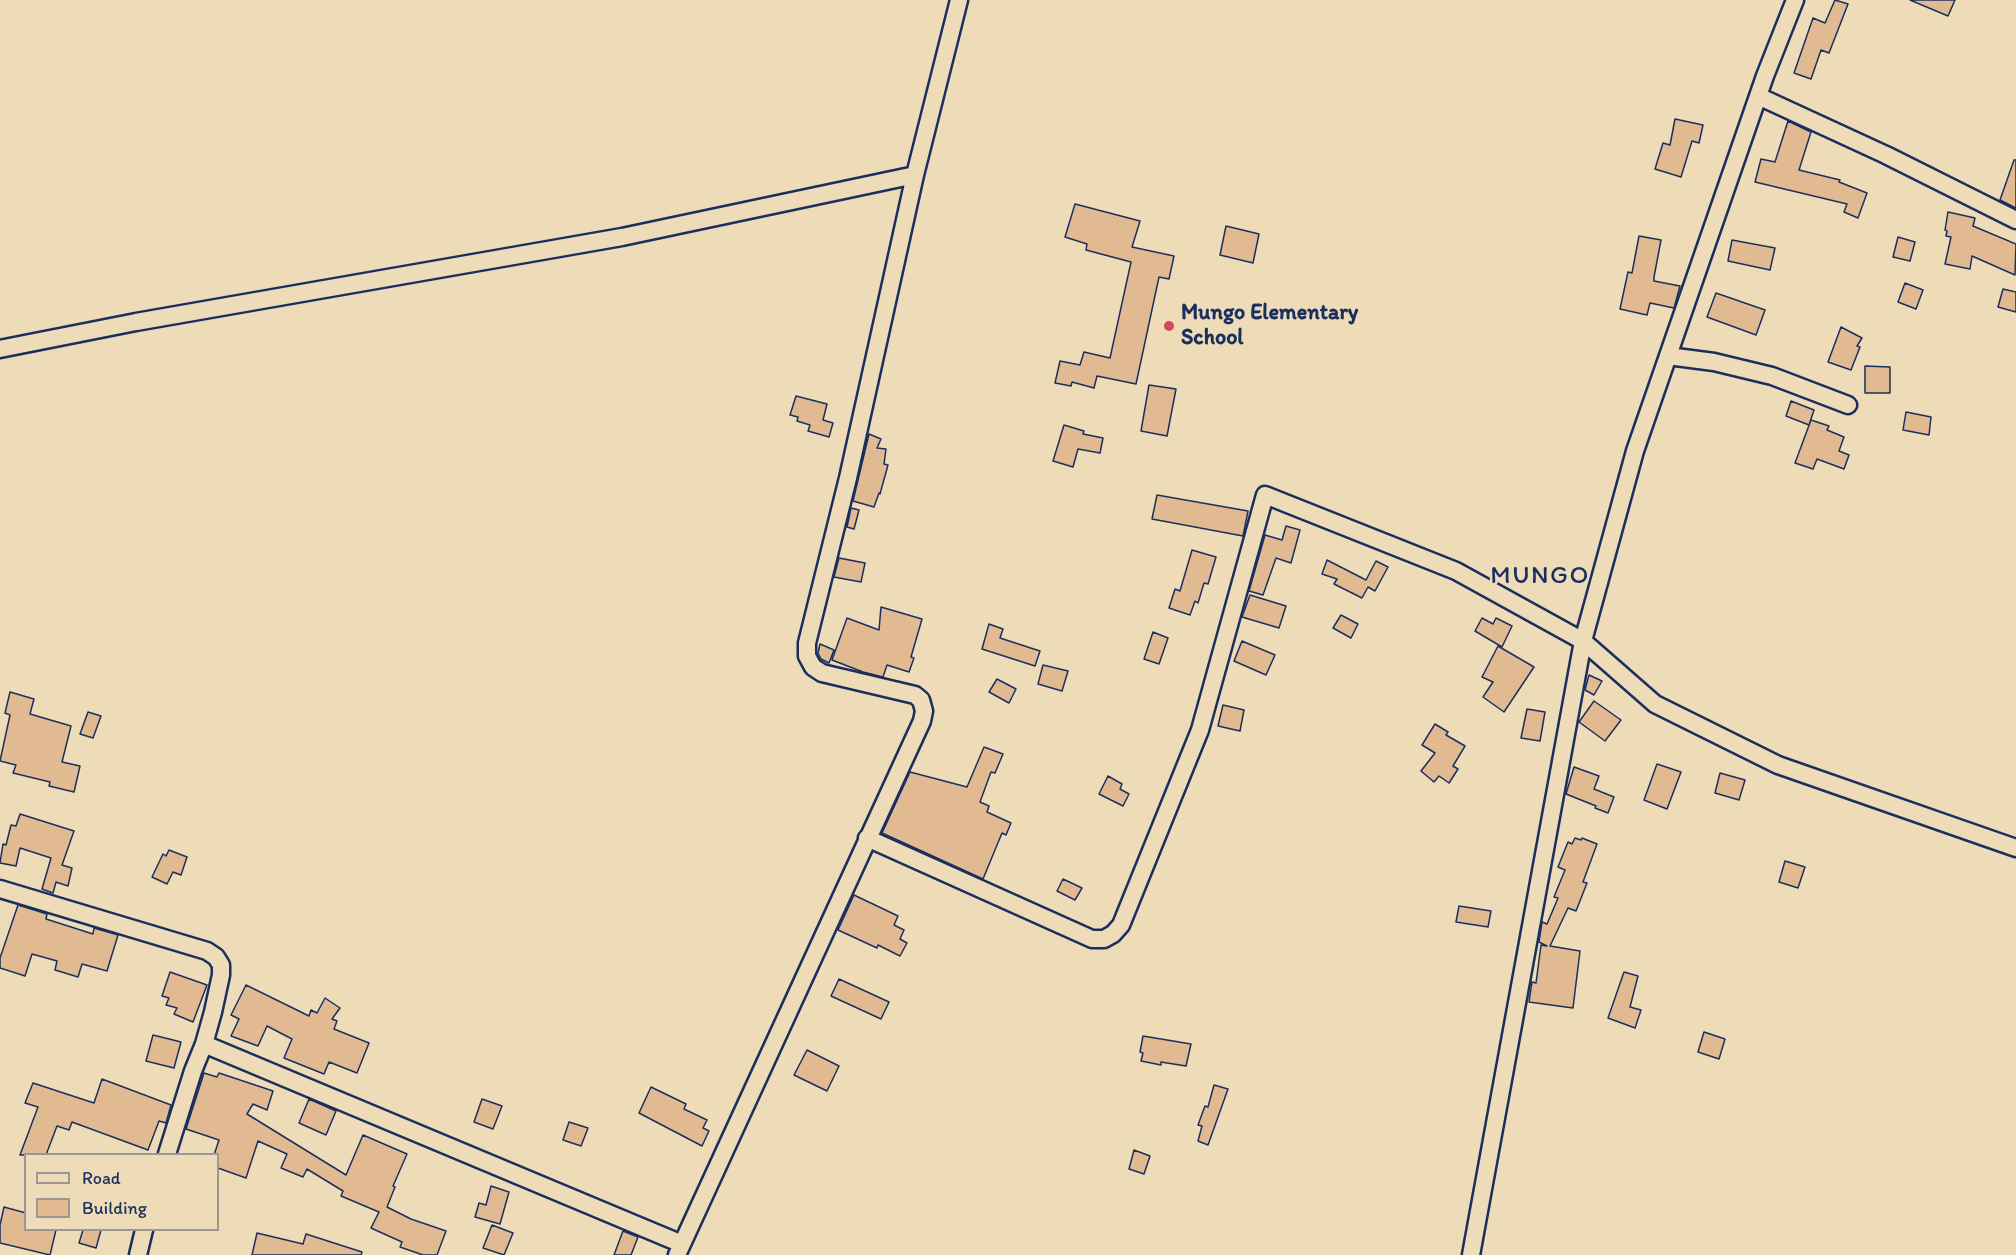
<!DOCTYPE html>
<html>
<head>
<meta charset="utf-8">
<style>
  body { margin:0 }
  #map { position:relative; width:2016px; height:1255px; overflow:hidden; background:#eedcb9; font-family:Itim,sans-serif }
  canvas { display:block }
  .legend { position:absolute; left:24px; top:1153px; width:195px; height:78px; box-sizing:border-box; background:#eedcb9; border:2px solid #9a9795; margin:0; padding:8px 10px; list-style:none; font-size:18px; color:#1b2f5e }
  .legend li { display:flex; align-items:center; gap:12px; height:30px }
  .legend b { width:30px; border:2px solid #9a9795 }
</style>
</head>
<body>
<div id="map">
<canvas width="2016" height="1255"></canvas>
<ul class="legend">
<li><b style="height:8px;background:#eedcb9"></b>Road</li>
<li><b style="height:16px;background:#e1ba92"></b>Building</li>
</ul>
</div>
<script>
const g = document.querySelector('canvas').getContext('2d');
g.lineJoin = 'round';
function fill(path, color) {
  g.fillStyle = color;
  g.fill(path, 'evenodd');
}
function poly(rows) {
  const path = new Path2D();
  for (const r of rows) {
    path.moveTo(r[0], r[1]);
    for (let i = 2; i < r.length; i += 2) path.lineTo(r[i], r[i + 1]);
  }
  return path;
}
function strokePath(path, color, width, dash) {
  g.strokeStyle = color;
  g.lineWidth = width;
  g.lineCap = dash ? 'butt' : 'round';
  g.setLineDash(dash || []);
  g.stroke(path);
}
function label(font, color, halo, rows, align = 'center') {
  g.font = font + ' Itim,sans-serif';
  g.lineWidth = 5;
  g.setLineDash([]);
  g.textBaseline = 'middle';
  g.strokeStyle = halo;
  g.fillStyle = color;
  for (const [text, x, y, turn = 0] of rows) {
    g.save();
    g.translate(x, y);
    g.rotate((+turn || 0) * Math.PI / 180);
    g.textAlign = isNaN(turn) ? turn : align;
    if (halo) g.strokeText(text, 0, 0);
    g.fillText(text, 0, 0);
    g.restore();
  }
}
const building = poly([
  [1835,0,1848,4,1829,53,1821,50,1811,79,1794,73,1813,18,1825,23,1835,0],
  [1910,0,1955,0,1948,16,1910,0],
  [1675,119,1703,125,1699,143,1692,141,1681,177,1655,169,1663,143,1670,145,1675,119],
  [1788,121,1811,132,1799,170,1840,180,1839,182,1867,193,1858,218,1844,212,1847,204,1755,182,1761,159,1775,162,1788,121],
  [2014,160,2016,160,2016,208,2000,200,2014,160],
  [1075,204,1140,221,1132,247,1174,256,1169,279,1159,277,1136,384,1097,376,1094,388,1072,382,1071,386,1055,383,1060,361,1080,365,1084,352,1110,358,1131,262,1086,250,1087,244,1065,237,1075,204],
  [1948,212,1975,218,1973,226,2016,244,2015,275,1972,256,1970,269,1945,264,1951,237,1946,236,1947,231,1945,230,1948,212],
  [1226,226,1259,234,1253,263,1220,255,1226,226],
  [1639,236,1661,240,1654,277,1654,281,1680,286,1674,308,1650,303,1647,315,1620,309,1628,272,1632,273,1639,236],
  [1898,237,1915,242,1910,261,1893,257,1898,237],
  [1732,240,1775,248,1770,270,1728,261,1732,240],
  [1905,283,1923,290,1916,309,1898,302,1905,283],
  [2003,289,2016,292,2016,312,1998,307,2003,289],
  [1716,293,1765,310,1756,335,1707,317,1716,293],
  [1841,327,1862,338,1857,346,1860,347,1851,370,1828,362,1841,327],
  [1865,366,1890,367,1890,393,1865,393,1865,366],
  [1149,385,1176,389,1167,436,1141,431,1149,385],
  [796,396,827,404,823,420,833,423,829,437,808,431,810,425,797,421,798,417,790,415,796,396],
  [1791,401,1814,410,1809,425,1786,416,1791,401],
  [1906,412,1931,417,1929,435,1903,430,1906,412],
  [1811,420,1829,426,1827,430,1844,437,1839,451,1849,455,1844,469,1817,459,1813,469,1795,463,1811,420],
  [1064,425,1084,431,1083,434,1103,438,1100,453,1078,449,1073,467,1053,461,1064,425],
  [869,434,881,439,877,448,886,449,884,464,888,465,880,494,879,493,874,507,853,501,869,434],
  [1157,495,1248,511,1243,536,1152,519,1157,495],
  [851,508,859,510,854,529,847,527,851,508],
  [1286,526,1300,530,1291,563,1276,558,1263,595,1249,591,1265,535,1282,540,1286,526],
  [1192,550,1216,557,1208,584,1204,583,1198,603,1195,601,1190,615,1169,608,1175,589,1180,591,1192,550],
  [839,558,865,563,861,582,834,577,839,558],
  [1327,560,1366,580,1376,561,1388,567,1375,591,1368,587,1362,598,1334,584,1337,579,1322,574,1327,560],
  [1250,595,1286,606,1279,628,1242,617,1250,595],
  [881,607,922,619,911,657,914,658,909,672,887,665,883,677,863,672,832,660,847,618,879,630,881,607],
  [1341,615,1358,624,1351,638,1333,628,1341,615],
  [1482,618,1493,624,1496,618,1512,626,1502,647,1475,631,1482,618],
  [989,624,1003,629,1000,638,1040,651,1035,666,982,649,989,624],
  [1153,632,1168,638,1159,664,1144,659,1153,632],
  [1242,641,1275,655,1266,675,1234,661,1242,641],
  [820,644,834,650,829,663,821,659,818,653,820,644],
  [1498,646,1534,667,1504,712,1483,697,1493,682,1482,677,1498,646],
  [1043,665,1068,671,1062,691,1038,684,1043,665],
  [1589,675,1602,681,1594,695,1585,690,1589,675],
  [997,679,1016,689,1009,703,989,692,997,679],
  [10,692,34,699,30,714,71,726,62,762,80,766,74,792,49,786,50,782,13,773,16,765,0,761,10,715,5,713,10,692],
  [1594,701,1621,720,1605,741,1579,722,1594,701],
  [1223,705,1244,710,1240,731,1218,726,1223,705],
  [1527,709,1545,712,1540,741,1521,738,1527,709],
  [88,712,101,716,93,738,80,734,88,712],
  [1435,724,1448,732,1446,735,1465,746,1453,766,1458,769,1449,783,1439,776,1434,782,1421,771,1435,753,1422,745,1435,724],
  [984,747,1003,754,995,773,991,772,980,802,989,806,987,812,1011,823,1006,835,1002,833,983,879,882,833,910,772,967,787,984,747],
  [1657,764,1681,772,1667,809,1644,800,1657,764],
  [1574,767,1599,776,1594,789,1614,797,1608,813,1595,808,1596,806,1566,794,1574,767],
  [1720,773,1745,780,1739,800,1715,793,1720,773],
  [1108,776,1122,784,1120,789,1129,794,1123,806,1099,794,1108,776],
  [20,814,74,831,62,865,72,868,68,886,56,882,53,893,42,889,51,858,20,848,16,866,0,863,3,844,6,845,11,825,16,826,20,814],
  [1575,838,1581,840,1582,838,1597,844,1583,882,1587,883,1576,911,1568,908,1550,946,1580,951,1573,1008,1529,1002,1532,982,1536,983,1541,945,1547,946,1539,942,1542,922,1547,924,1558,898,1554,897,1565,870,1558,867,1568,842,1572,844,1575,838],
  [169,850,187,857,181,875,173,872,167,884,152,877,163,854,166,856,169,850],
  [1785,861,1805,867,1798,888,1779,882,1785,861],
  [1063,879,1082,888,1075,900,1057,891,1063,879],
  [854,895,898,916,894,925,904,930,900,939,907,943,900,956,878,945,877,948,838,930,854,895],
  [18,905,47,914,46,919,93,934,94,928,118,935,107,971,82,964,78,977,55,970,57,961,32,954,25,976,0,968,0,958,18,905],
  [1459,906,1491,911,1488,927,1456,922,1459,906],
  [170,972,207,985,193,1022,174,1014,177,1008,166,1005,169,998,162,996,170,972],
  [1624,972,1638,976,1630,1007,1641,1010,1635,1028,1608,1018,1624,972],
  [839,979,889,1002,881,1019,831,996,839,979],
  [246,985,309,1016,311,1010,317,1013,325,998,340,1008,332,1019,337,1021,334,1029,369,1043,357,1073,329,1062,324,1074,284,1058,292,1039,267,1026,258,1046,231,1036,239,1019,231,1015,246,985],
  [1704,1032,1725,1039,1719,1059,1698,1052,1704,1032],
  [153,1035,181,1042,174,1068,146,1061,153,1035],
  [1143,1036,1191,1044,1186,1066,1161,1062,1161,1065,1141,1061,1143,1053,1140,1052,1143,1036],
  [807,1050,839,1066,827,1091,794,1075,807,1050],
  [204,1073,217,1077,219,1073,273,1091,267,1110,253,1104,247,1114,346,1175,363,1135,407,1154,393,1186,395,1187,387,1207,411,1219,446,1231,437,1255,423,1255,400,1247,402,1242,371,1228,379,1212,341,1196,343,1191,307,1169,303,1177,281,1168,287,1154,258,1141,246,1178,218,1168,218,1155,214,1155,219,1140,186,1129,204,1073],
  [102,1079,171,1105,166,1123,159,1121,148,1150,72,1122,69,1130,57,1126,46,1155,20,1155,38,1107,25,1103,33,1083,94,1103,102,1079],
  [1214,1085,1228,1089,1208,1145,1198,1141,1202,1126,1198,1125,1205,1106,1208,1107,1214,1085],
  [651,1087,686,1104,684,1109,707,1120,703,1128,709,1131,702,1146,639,1113,651,1087],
  [309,1099,336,1111,326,1135,299,1123,309,1099],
  [482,1099,502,1106,493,1129,474,1122,482,1099],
  [569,1122,588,1128,581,1146,563,1140,569,1122],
  [1134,1150,1150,1156,1144,1174,1129,1169,1134,1150],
  [491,1186,509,1192,500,1224,475,1217,479,1203,486,1205,491,1186],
  [4,1207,26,1213,26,1230,56,1230,50,1255,0,1243,0,1225,4,1207],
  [492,1225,513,1233,504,1255,483,1248,492,1225],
  [83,1230,101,1230,96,1248,79,1243,83,1230],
  [623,1231,638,1237,631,1255,614,1255,623,1231],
  [257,1233,303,1244,306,1234,362,1252,361,1255,252,1255,257,1233]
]);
const street = poly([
  [1758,96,1886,155,2016,220],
  [0,349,136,322,622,237,915,175],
  [1668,356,1714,362,1772,376,1848,405],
  [867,838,1092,939,1104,939,1113,934,1121,925,1200,730,1265,495,1456,571,1583,641,1655,704,1778,765,2016,848],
  [0,889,207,951,216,957,221,965,221,975,213,1012,204,1044],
  [167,1154,193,1071,204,1044,682,1244],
  [138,1255,144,1230],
  [677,1255,922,721,924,711,921,700,915,695,822,673,813,667,807,656,807,643,848,478,915,175,959,0],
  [1471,1255,1583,641,1635,451,1765,76,1795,0]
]);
const markers = [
  [1169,326,6,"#d1495b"]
];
const poiNames = [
  ["Mungo Elementary",1181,313],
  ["School",1181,338]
];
const quarterNames = [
  ["MUNGO",1540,576]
];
fill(building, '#e1ba92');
strokePath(building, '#1b2f5e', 1.5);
strokePath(street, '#1b2f5e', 21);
strokePath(street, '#eedcb9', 16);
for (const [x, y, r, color] of markers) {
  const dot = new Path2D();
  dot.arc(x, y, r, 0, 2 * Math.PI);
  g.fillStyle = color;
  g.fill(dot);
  strokePath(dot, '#eedcb9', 2);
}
label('bold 22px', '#1b2f5e', '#eedcb9', poiNames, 'left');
g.letterSpacing = '1.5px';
label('26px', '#1b2f5e', '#eedcb9', quarterNames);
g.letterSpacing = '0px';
</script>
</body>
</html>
